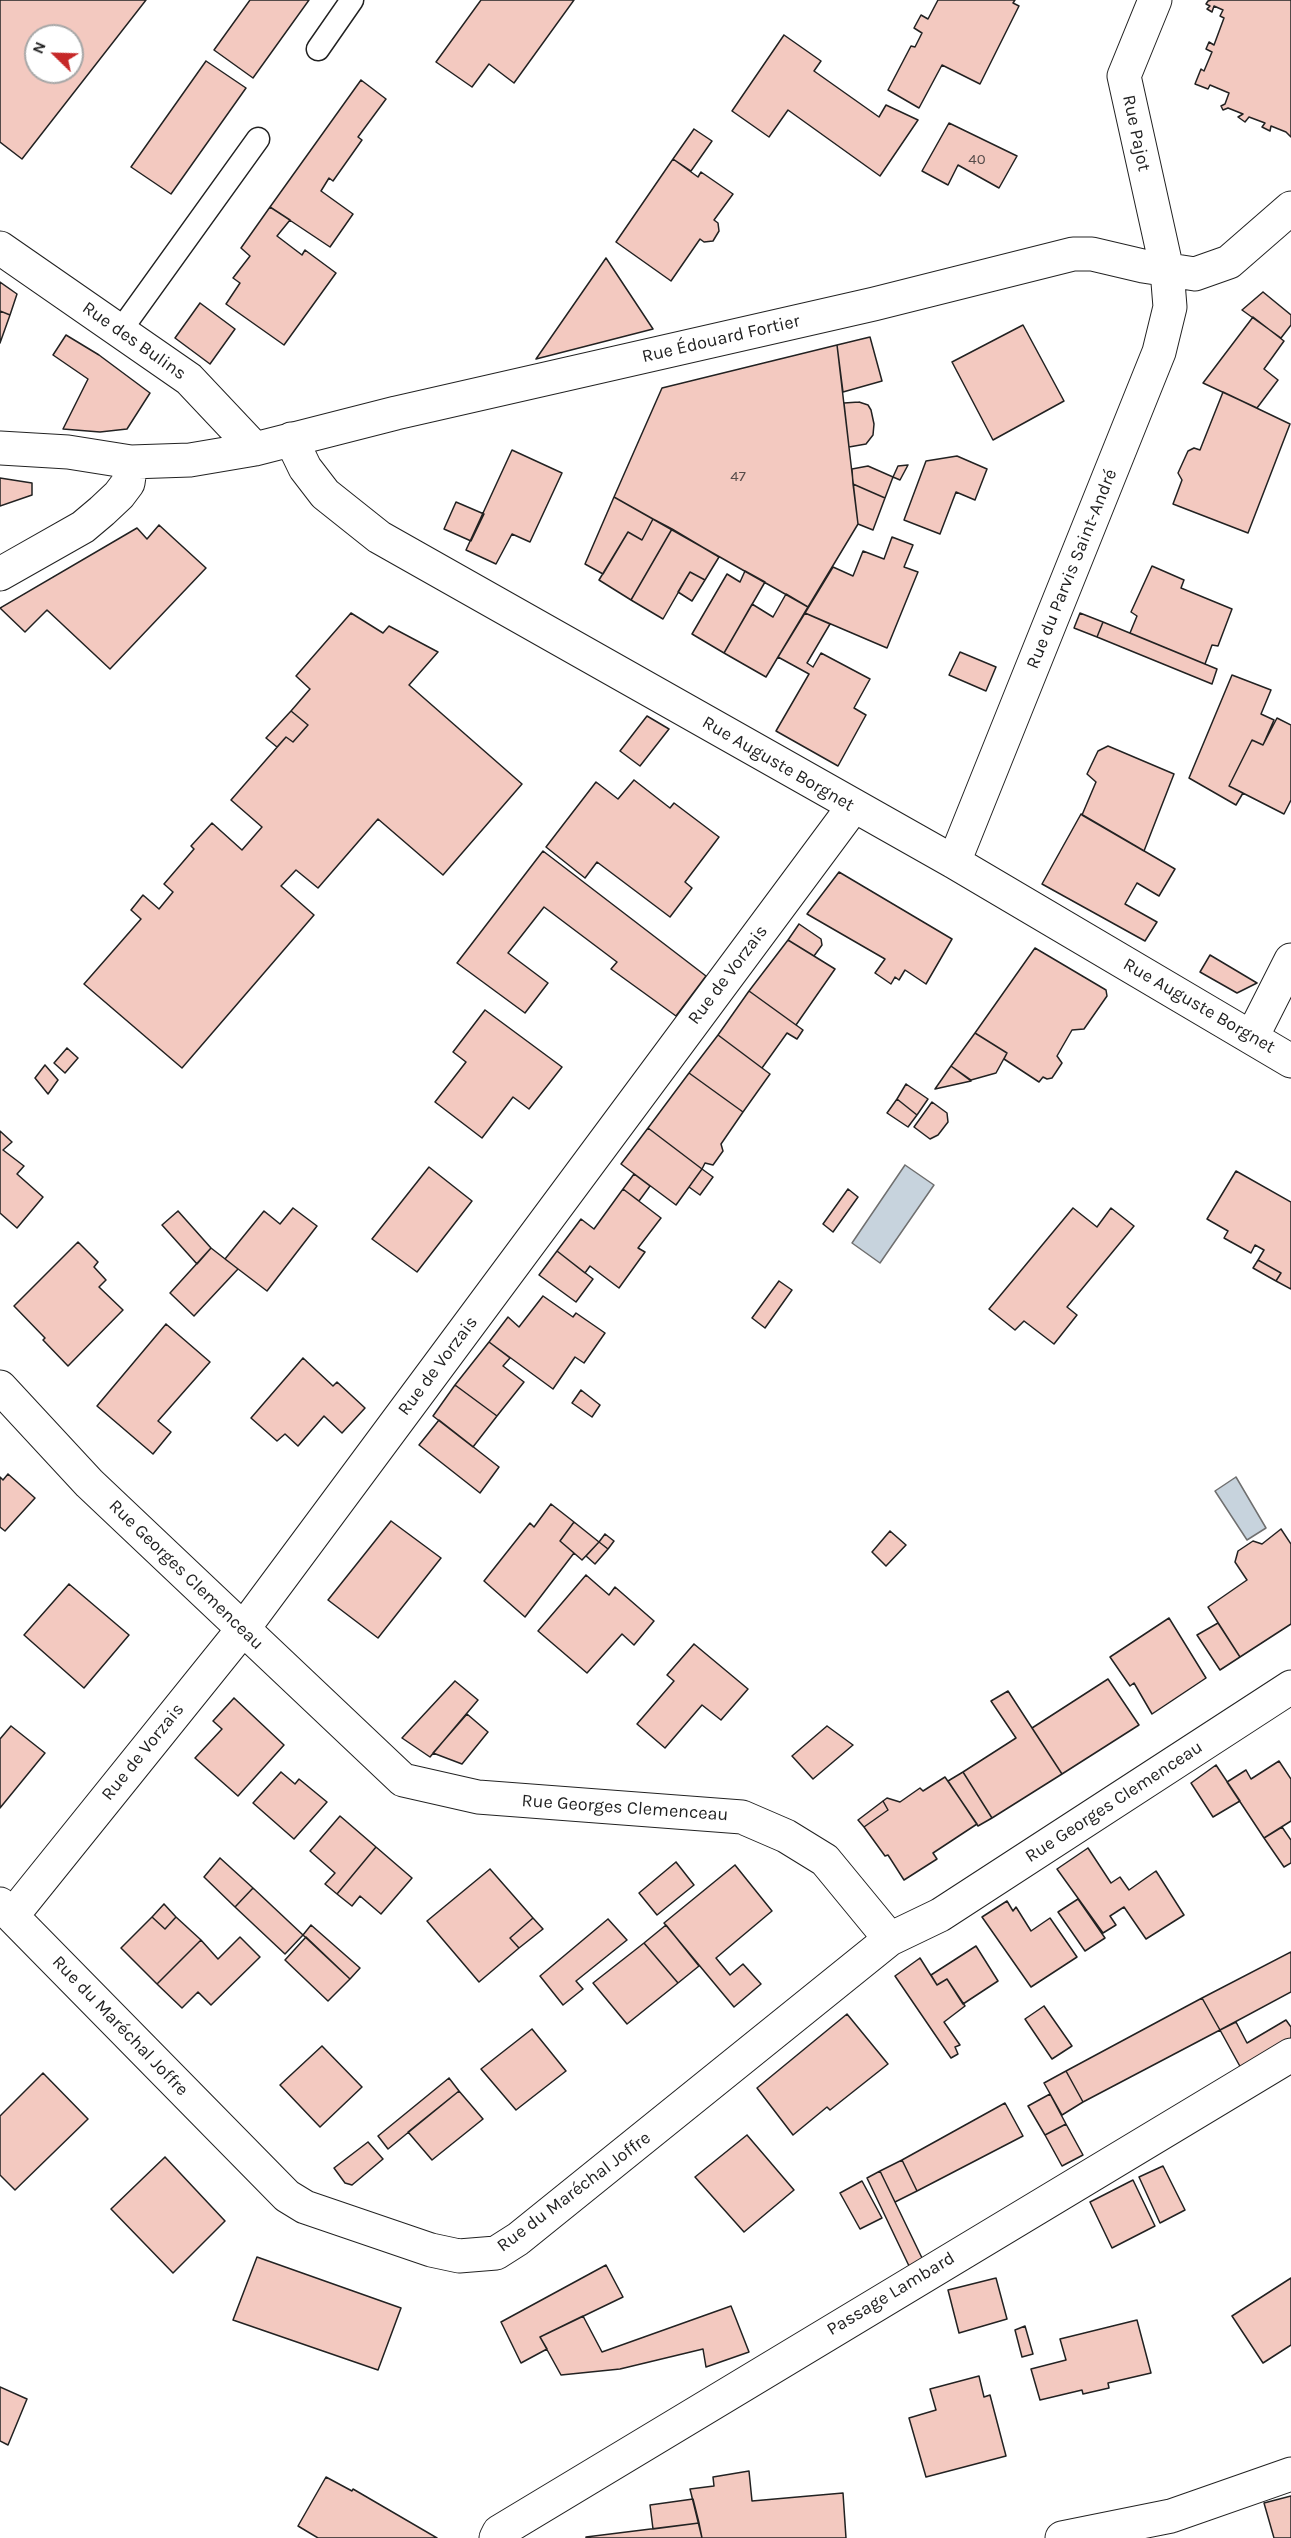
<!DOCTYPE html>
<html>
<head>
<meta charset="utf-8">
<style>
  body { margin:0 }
  #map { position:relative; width:1291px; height:2538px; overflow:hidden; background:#fff; font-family:Karla,sans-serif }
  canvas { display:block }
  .north { position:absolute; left:24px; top:24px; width:60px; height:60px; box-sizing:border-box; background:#fff; border:2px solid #a7a7a7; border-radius:50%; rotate:293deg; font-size:16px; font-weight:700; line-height:24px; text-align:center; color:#222 }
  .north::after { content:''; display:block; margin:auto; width:21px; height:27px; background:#c62828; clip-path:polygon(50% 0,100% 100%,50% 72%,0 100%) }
</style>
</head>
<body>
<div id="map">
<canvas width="1291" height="2538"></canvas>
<div class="north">N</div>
</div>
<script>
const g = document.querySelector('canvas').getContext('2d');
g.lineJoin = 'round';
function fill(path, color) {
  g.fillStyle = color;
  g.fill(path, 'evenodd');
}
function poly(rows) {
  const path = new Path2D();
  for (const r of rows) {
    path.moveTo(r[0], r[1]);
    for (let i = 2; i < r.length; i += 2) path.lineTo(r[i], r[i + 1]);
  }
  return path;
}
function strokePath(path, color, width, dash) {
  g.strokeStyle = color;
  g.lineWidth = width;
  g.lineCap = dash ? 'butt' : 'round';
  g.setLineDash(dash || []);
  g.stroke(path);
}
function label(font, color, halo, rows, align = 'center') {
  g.font = font + ' Karla,sans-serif';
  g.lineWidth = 4.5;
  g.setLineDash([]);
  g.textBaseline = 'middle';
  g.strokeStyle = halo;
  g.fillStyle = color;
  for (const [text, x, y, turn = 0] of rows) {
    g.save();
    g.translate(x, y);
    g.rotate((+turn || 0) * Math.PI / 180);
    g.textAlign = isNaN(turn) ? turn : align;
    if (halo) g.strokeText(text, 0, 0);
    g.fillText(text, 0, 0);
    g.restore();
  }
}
const water = poly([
  [905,1165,934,1185,880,1263,852,1243,905,1165],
  [1236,1477,1266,1528,1247,1540,1215,1491,1236,1477]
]);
const building = poly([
  [0,0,146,0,22,159,0,142,0,0],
  [36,36,72,36,72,72,36,72,36,36],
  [250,0,309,0,253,78,214,50,250,0],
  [481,0,574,0,514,83,489,64,472,87,436,62,481,0],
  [938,0,1015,0,1013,3,1019,6,980,84,942,65,919,108,888,90,911,46,915,47,922,33,914,28,921,15,928,19,938,0],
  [1211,0,1291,0,1291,137,1286,132,1271,126,1270,131,1262,127,1265,123,1249,117,1245,122,1238,117,1243,114,1228,108,1223,110,1221,106,1225,104,1229,93,1210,85,1208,89,1195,84,1201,69,1204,71,1212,52,1206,49,1209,42,1214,45,1224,18,1220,16,1223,10,1214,6,1212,12,1207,9,1210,6,1206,4,1208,1,1211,0],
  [784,35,821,61,814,71,879,117,886,105,918,120,880,176,788,110,769,137,732,111,784,35],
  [206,61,246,88,171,194,131,167,206,61],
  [361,80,386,99,358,137,362,140,333,181,329,178,321,191,353,214,330,247,270,207,361,80],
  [949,123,1017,156,999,188,958,165,948,185,922,171,949,123],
  [694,129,712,141,691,171,673,159,694,129],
  [673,159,698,177,701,172,733,194,714,220,718,223,719,231,713,241,704,242,700,239,671,281,616,242,673,159],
  [270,207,290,220,277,236,302,255,305,250,336,273,284,345,226,304,240,283,233,278,250,256,241,248,270,207],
  [606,258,653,329,536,359,606,258],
  [0,282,17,294,10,315,0,311,0,282],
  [1263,292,1291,315,1291,325,1281,338,1242,310,1263,292],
  [200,303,235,329,210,364,175,338,200,303],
  [0,311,10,315,0,343,0,311],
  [1253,317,1284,341,1264,369,1278,380,1257,408,1203,383,1253,317],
  [1023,325,1064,401,993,440,952,362,1023,325],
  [66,335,99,355,150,393,127,429,100,432,63,429,88,379,53,355,66,335],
  [870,337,882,381,843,392,837,345,870,337],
  [837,345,858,524,808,607,614,497,662,388,837,345],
  [1223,392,1290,424,1248,533,1173,504,1182,480,1178,473,1188,451,1194,448,1200,450,1223,392],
  [859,402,868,405,871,410,874,424,873,435,866,444,849,447,844,403,859,402],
  [512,450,562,473,530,542,512,534,496,564,466,550,512,450],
  [957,456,987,469,975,500,956,492,940,534,904,520,926,461,957,456],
  [908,465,900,480,893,477,898,466,908,465],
  [868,466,893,477,885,498,853,484,852,469,868,466],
  [0,478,32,483,32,495,0,506,0,478],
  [853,484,885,498,873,530,858,524,853,484],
  [614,497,653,519,642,540,628,532,603,574,585,564,614,497],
  [456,502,484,514,471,541,444,529,456,502],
  [653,519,672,529,631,600,599,580,628,532,642,540,653,519],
  [159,525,206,568,110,669,47,610,25,632,0,608,137,528,147,539,159,525],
  [672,529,719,557,705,580,690,572,663,619,631,600,672,529],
  [892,537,913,545,904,567,918,572,887,648,805,613,833,567,853,576,863,551,884,559,892,537],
  [1152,566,1184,580,1181,588,1232,609,1218,646,1212,645,1205,664,1130,633,1137,616,1131,612,1152,566],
  [745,571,765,582,724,653,692,634,727,574,740,582,745,571],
  [690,572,705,580,692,601,678,592,690,572],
  [786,594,808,607,766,677,724,653,752,604,773,617,786,594],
  [351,613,383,633,389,626,438,652,409,685,522,784,443,875,378,819,318,888,296,870,281,886,314,915,182,1068,84,984,141,919,131,910,143,895,159,909,173,892,164,884,194,849,191,846,212,823,242,850,262,827,231,800,286,737,293,742,308,725,291,711,310,689,296,676,351,613],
  [805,613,830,624,807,663,813,667,821,653,870,679,854,708,866,715,838,766,776,731,809,674,778,657,805,613],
  [1080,613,1103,622,1097,637,1074,628,1080,613],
  [1103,622,1217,669,1212,684,1097,637,1103,622],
  [960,652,996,667,986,691,949,675,960,652],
  [1232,675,1271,690,1261,714,1274,720,1263,745,1252,740,1229,786,1243,793,1236,805,1189,778,1232,675],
  [291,711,308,725,293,742,286,737,277,747,266,738,291,711],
  [647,716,669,729,640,766,620,751,647,716],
  [1277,718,1291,725,1291,800,1284,814,1229,786,1252,740,1263,745,1277,718],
  [1108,746,1174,774,1144,851,1082,815,1096,782,1087,774,1098,751,1108,746],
  [634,780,670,808,674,803,719,837,685,882,692,888,670,917,597,862,585,878,546,847,596,782,618,799,634,780],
  [1081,814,1175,869,1159,896,1137,883,1125,904,1157,922,1145,941,1042,884,1081,814],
  [543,851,706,976,676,1016,611,969,617,962,544,907,508,953,548,983,525,1013,457,963,543,851],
  [839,872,952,939,926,984,905,970,899,980,895,977,891,984,875,973,885,959,807,914,839,872],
  [799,924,821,939,822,945,814,956,788,940,799,924],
  [788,940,835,969,796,1025,749,991,788,940],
  [1035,948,1106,990,1107,996,1084,1029,1072,1030,1057,1056,1062,1063,1052,1078,1047,1079,1043,1077,1039,1082,1004,1059,1007,1053,975,1033,1035,948],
  [1210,955,1257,983,1237,993,1200,972,1210,955],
  [749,991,803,1030,797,1039,787,1033,762,1068,718,1035,749,991],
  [485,1010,562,1067,529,1109,513,1097,482,1138,435,1102,466,1062,453,1052,485,1010],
  [975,1033,1007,1053,996,1073,971,1080,951,1066,975,1033],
  [718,1035,770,1074,743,1112,689,1073,718,1035],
  [67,1048,78,1058,65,1073,54,1063,67,1048],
  [45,1065,58,1080,48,1094,35,1078,45,1065],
  [951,1066,971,1081,935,1089,951,1066],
  [689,1073,743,1112,721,1144,723,1151,713,1165,705,1163,702,1169,648,1128,689,1073],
  [906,1084,928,1099,917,1115,897,1099,906,1084],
  [897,1099,917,1115,908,1127,887,1113,897,1099],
  [932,1102,947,1113,948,1122,938,1135,930,1139,914,1127,932,1102],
  [648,1128,702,1169,676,1205,621,1164,648,1128],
  [0,1131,12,1142,3,1150,24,1166,17,1174,43,1197,17,1228,0,1213,0,1131],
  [429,1167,472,1201,417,1272,372,1239,429,1167],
  [702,1169,713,1177,700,1195,689,1187,702,1169],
  [1236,1171,1291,1202,1291,1289,1276,1281,1281,1273,1258,1260,1264,1250,1255,1245,1251,1253,1224,1238,1228,1231,1207,1219,1236,1171],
  [634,1174,650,1186,639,1201,623,1189,634,1174],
  [623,1189,661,1218,638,1248,645,1252,619,1288,590,1266,585,1273,557,1251,581,1219,594,1229,623,1189],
  [848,1189,858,1197,833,1232,823,1224,848,1189],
  [293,1208,317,1226,267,1291,225,1259,264,1211,280,1224,293,1208],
  [1073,1208,1097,1227,1111,1208,1134,1226,1067,1307,1077,1315,1054,1344,1024,1321,1015,1330,989,1309,1073,1208],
  [178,1211,211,1248,197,1264,162,1225,178,1211],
  [78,1242,98,1262,94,1267,106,1280,99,1287,123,1310,68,1366,43,1340,45,1338,14,1306,78,1242],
  [211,1248,238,1269,194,1316,170,1293,211,1248],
  [557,1251,593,1279,576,1302,539,1275,557,1251],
  [1258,1260,1281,1273,1276,1281,1253,1268,1258,1260],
  [779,1281,792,1290,765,1328,752,1318,779,1281],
  [543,1296,573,1317,576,1313,605,1333,584,1363,575,1357,553,1389,489,1342,508,1317,519,1327,543,1296],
  [166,1324,210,1362,158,1421,171,1432,153,1454,97,1406,166,1324],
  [489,1342,510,1358,503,1366,524,1382,497,1416,455,1385,489,1342],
  [303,1358,333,1386,337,1382,365,1408,342,1433,324,1416,298,1446,285,1434,277,1441,251,1418,303,1358],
  [455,1385,497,1416,473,1447,433,1416,455,1385],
  [581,1390,600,1405,592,1417,572,1403,581,1390],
  [439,1420,499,1467,480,1493,419,1445,439,1420],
  [8,1474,35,1498,5,1531,0,1527,0,1477,3,1480,8,1474],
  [551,1504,574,1522,560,1541,574,1553,525,1617,484,1581,530,1523,534,1527,551,1504],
  [391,1521,441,1558,378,1638,328,1600,391,1521],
  [574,1522,599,1542,582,1560,560,1541,574,1522],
  [1281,1529,1291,1544,1291,1624,1240,1657,1208,1607,1247,1580,1235,1562,1238,1551,1253,1541,1262,1544,1281,1529],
  [890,1531,906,1545,886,1566,872,1552,890,1531],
  [605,1534,614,1541,608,1549,599,1542,605,1534],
  [599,1542,608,1549,595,1564,586,1556,599,1542],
  [586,1575,609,1595,615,1587,654,1621,634,1645,622,1634,587,1673,538,1631,586,1575],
  [69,1584,129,1635,84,1688,24,1635,69,1584],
  [1169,1618,1206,1678,1152,1714,1134,1683,1130,1686,1110,1657,1169,1618],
  [1218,1623,1240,1657,1220,1670,1197,1635,1218,1623],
  [694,1644,748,1689,721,1720,702,1705,665,1748,637,1724,674,1681,667,1675,694,1644],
  [1108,1679,1139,1725,1062,1774,1032,1728,1108,1679],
  [455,1681,478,1700,430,1757,402,1738,455,1681],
  [1008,1691,1062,1774,992,1818,963,1772,1016,1738,991,1701,1008,1691],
  [234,1698,284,1745,238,1796,195,1758,222,1729,213,1721,234,1698],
  [467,1714,488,1732,462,1764,433,1753,467,1714],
  [11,1726,45,1753,0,1808,0,1739,11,1726],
  [827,1726,853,1745,813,1779,792,1756,827,1726],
  [1279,1761,1291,1779,1291,1821,1264,1838,1227,1782,1246,1770,1251,1779,1279,1761],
  [1216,1765,1240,1801,1213,1817,1191,1783,1216,1765],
  [281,1772,295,1784,299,1779,327,1802,294,1839,253,1803,281,1772],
  [963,1772,992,1818,978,1826,948,1781,963,1772],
  [945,1777,977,1824,933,1853,937,1859,904,1880,888,1855,885,1856,864,1827,888,1810,883,1801,887,1798,900,1802,920,1788,923,1791,945,1777],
  [883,1801,888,1810,864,1827,858,1820,883,1801],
  [340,1816,376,1847,337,1894,325,1884,335,1873,310,1851,340,1816],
  [1282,1827,1291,1840,1291,1863,1284,1867,1264,1838,1282,1827],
  [376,1847,412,1878,381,1914,360,1896,352,1906,337,1894,376,1847],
  [1088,1848,1111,1883,1120,1877,1129,1890,1156,1871,1184,1915,1146,1939,1124,1907,1110,1916,1116,1925,1103,1933,1057,1869,1088,1848],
  [220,1858,253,1888,235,1907,204,1877,220,1858],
  [676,1862,694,1885,657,1915,639,1893,676,1862],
  [735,1865,772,1911,716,1958,730,1975,743,1964,761,1984,734,2007,664,1923,735,1865],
  [490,1869,533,1918,510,1938,519,1948,479,1982,427,1921,490,1869],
  [253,1888,303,1935,285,1954,235,1907,253,1888],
  [1078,1899,1105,1938,1085,1951,1058,1912,1078,1899],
  [1007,1901,1013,1911,1016,1907,1031,1931,1050,1918,1077,1957,1031,1987,982,1917,1007,1901],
  [164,1904,176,1917,165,1929,152,1917,164,1904],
  [152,1917,165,1929,176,1917,201,1940,157,1984,121,1948,152,1917],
  [533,1918,543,1929,519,1948,510,1938,533,1918],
  [608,1919,627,1940,576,1981,583,1989,563,2005,540,1976,608,1919],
  [311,1925,360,1968,350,1979,303,1935,311,1925],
  [666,1925,699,1966,678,1983,644,1943,666,1925],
  [240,1937,260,1957,211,2005,198,1992,182,2008,157,1984,201,1940,218,1959,240,1937],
  [306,1937,350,1979,328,2001,285,1960,306,1937],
  [644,1943,678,1983,627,2024,593,1983,644,1943],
  [976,1946,998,1981,963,2004,947,1979,937,1985,931,1975,976,1946],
  [1291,1952,1291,1992,1220,2030,1202,1998,1291,1952],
  [920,1958,937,1985,947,1979,965,2006,944,2022,960,2045,955,2047,958,2054,951,2058,895,1976,920,1958],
  [1202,1998,1220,2030,1083,2102,1066,2071,1202,1998],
  [1044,2006,1072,2046,1052,2059,1025,2019,1044,2006],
  [847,2014,888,2064,830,2110,827,2107,793,2135,757,2088,847,2014],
  [1286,2020,1291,2027,1291,2040,1242,2070,1220,2030,1236,2022,1247,2043,1286,2020],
  [532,2029,566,2071,516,2110,481,2069,532,2029],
  [322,2046,362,2087,320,2127,280,2085,322,2046],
  [1066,2071,1083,2102,1062,2115,1044,2083,1066,2071],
  [43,2073,88,2119,15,2190,0,2175,0,2116,43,2073],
  [449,2078,459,2091,388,2149,378,2136,449,2078],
  [459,2091,483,2119,432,2160,408,2132,459,2091],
  [1050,2094,1066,2124,1045,2135,1028,2106,1050,2094],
  [1005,2103,1023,2136,917,2191,902,2160,1005,2103],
  [1066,2124,1083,2155,1062,2166,1045,2135,1066,2124],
  [747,2135,794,2190,744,2232,695,2177,747,2135],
  [368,2142,383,2159,352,2185,345,2183,334,2168,368,2142],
  [165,2157,225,2221,173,2273,111,2209,165,2157],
  [902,2160,917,2191,895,2202,880,2171,902,2160],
  [1163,2166,1185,2210,1160,2223,1139,2177,1163,2166],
  [880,2171,923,2260,910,2268,867,2178,880,2171],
  [1133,2180,1155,2226,1112,2248,1090,2202,1133,2180],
  [862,2181,882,2218,860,2229,840,2193,862,2181],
  [257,2257,401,2308,378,2370,233,2320,257,2257],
  [606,2265,623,2297,540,2337,547,2349,521,2363,501,2322,606,2265],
  [996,2278,1007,2319,959,2333,948,2290,996,2278],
  [1291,2278,1291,2345,1263,2363,1232,2316,1291,2278],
  [731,2306,749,2352,706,2367,703,2349,620,2369,561,2375,540,2337,583,2316,602,2352,731,2306],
  [1137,2320,1151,2373,1108,2383,1109,2388,1083,2394,1082,2390,1040,2400,1031,2369,1066,2360,1060,2339,1137,2320],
  [1025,2326,1033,2354,1022,2357,1015,2330,1025,2326],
  [979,2376,984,2397,990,2395,1006,2456,926,2477,909,2418,936,2410,930,2389,979,2376],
  [0,2387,27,2399,8,2445,0,2441,0,2387],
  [749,2471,752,2501,843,2493,846,2538,702,2538,690,2489,714,2486,713,2477,749,2471],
  [326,2477,352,2491,353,2489,437,2538,318,2538,298,2526,326,2477],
  [1291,2496,1291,2538,1274,2538,1264,2503,1291,2496],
  [693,2499,699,2523,653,2529,650,2505,693,2499],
  [699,2523,702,2538,586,2538,586,2537,699,2523]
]);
const service = poly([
  [318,49,352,0],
  [120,331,258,139]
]);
const minor = poly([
  [0,248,189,379,255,449],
  [291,439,305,468,325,494,379,537,954,862,1291,1061],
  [0,448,68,452,131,462,190,460,255,449,396,413,874,304,1073,254,1092,254,1143,266,1195,274,1229,262,1291,208],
  [0,574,83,527,102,511,119,495,128,483,131,462],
  [954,862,1159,352,1170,307,1167,270,1124,76,1155,0],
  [1252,1037,1291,960],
  [0,1387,89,1483,403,1780,478,1797,742,1817,786,1836,825,1860,890,1939,940,1915,1291,1687],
  [0,1904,287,2196,305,2207,431,2250,459,2256,496,2253,518,2239,890,1939],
  [12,1916,243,1629,853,807],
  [496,2538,499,2532,1291,2055],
  [1062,2538,1171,2516,1291,2474]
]);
const numberNames = [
  ["40",977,160],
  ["47",738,477]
];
const streetNames = [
  ["Rue Pajot",1136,133,78],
  ["Rue Édouard Fortier",721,339,-13],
  ["Rue des Bulins",134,341,35],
  ["Rue du Parvis Saint-André",1072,569,-68],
  ["Rue Auguste Borgnet",778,764,30],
  ["Rue de Vorzais",728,975,-53],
  ["Rue Auguste Borgnet",1199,1006,30],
  ["Rue de Vorzais",438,1366,-53],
  ["Rue Georges Clemenceau",186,1575,44],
  ["Rue de Vorzais",143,1752,-51],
  ["Rue Georges Clemenceau",1114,1802,-33],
  ["Rue Georges Clemenceau",625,1808,4],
  ["Rue du Maréchal Joffre",120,2026,46],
  ["Rue du Maréchal Joffre",574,2192,-37],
  ["Passage Lambard",891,2294,-31]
];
fill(water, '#c7d3dd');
strokePath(water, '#6f6f6f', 1.5);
fill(building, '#f3c9c0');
strokePath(building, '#222', 1.5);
strokePath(service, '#222', 25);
strokePath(minor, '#222', 35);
strokePath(service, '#fff', 22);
strokePath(minor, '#fff', 33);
label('15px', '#564c4a', null, numberNames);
label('18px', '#222', '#fff', streetNames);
</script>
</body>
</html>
